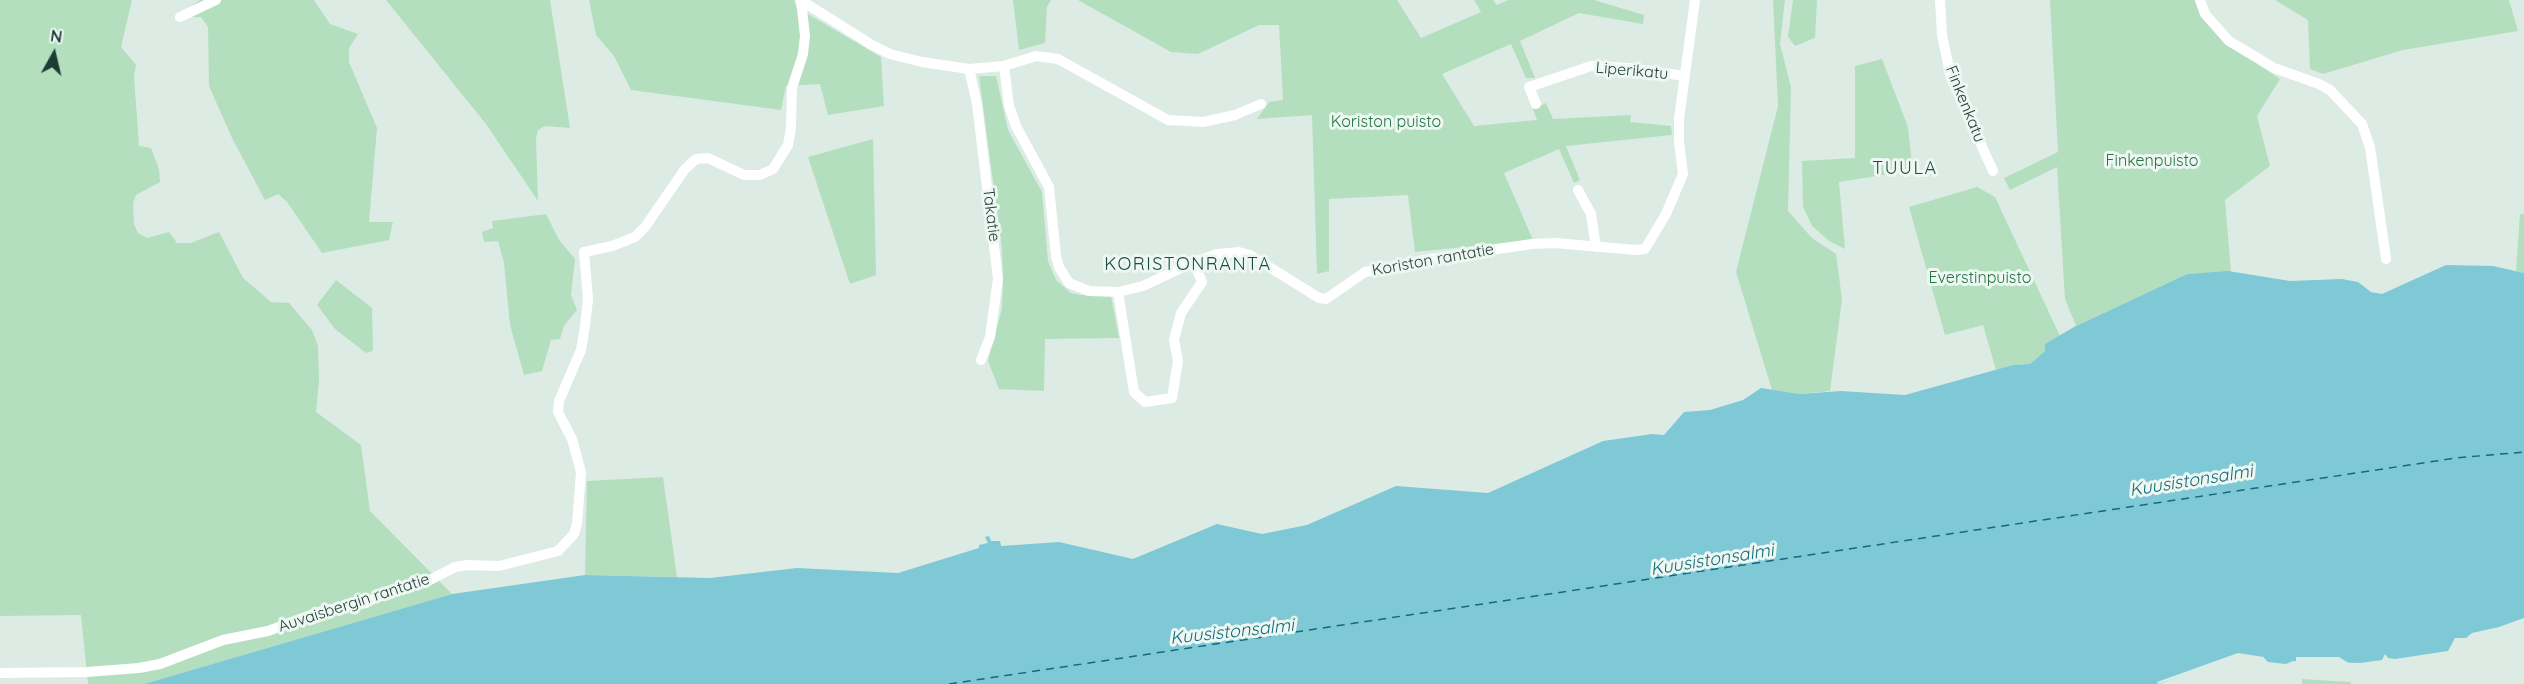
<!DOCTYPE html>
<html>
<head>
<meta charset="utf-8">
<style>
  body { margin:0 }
  #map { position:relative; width:2524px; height:684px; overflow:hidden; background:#ddebe5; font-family:Quicksand,sans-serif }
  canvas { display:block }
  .north { position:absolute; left:24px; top:24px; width:60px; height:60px; -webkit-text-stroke:4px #eef7f2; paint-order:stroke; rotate:8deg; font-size:16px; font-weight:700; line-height:24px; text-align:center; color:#1d3c34 }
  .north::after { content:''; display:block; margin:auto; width:21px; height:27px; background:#1d3c34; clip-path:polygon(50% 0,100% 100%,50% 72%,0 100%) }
</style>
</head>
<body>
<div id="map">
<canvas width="2524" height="684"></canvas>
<div class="north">N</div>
</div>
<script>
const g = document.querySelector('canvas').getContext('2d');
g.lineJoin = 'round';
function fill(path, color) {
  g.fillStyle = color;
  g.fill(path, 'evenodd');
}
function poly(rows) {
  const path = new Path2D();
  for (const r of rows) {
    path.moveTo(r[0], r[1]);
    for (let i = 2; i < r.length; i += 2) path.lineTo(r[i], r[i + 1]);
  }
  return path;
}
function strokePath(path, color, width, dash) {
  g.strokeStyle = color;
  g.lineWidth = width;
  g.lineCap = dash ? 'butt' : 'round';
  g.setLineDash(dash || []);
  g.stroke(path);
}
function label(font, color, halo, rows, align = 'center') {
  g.font = font + ' Quicksand,sans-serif';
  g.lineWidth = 6;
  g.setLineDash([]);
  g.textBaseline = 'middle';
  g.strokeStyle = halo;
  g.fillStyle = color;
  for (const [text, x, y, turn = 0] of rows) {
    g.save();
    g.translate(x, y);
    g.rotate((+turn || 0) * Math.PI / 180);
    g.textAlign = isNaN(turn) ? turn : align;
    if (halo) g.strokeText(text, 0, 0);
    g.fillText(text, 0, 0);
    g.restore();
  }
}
const green = poly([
  [0,0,132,0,121,47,136,65,134,76,139,146,151,148,159,169,160,182,136,195,133,203,134,224,138,233,147,238,169,232,177,243,191,243,219,232,243,278,271,302,289,303,312,330,318,346,319,381,316,412,361,445,370,511,452,594,144,684,88,684,81,615,0,616],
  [200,0,314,0,330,24,358,34,349,48,349,62,377,128,369,222,393,222,389,240,322,253,287,202,278,194,265,200,232,138,209,86,208,27,201,17,192,17,193,5],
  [386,0,550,0,570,128,545,126,538,130,536,138,538,201,486,124],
  [589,0,794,0,796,7,881,57,884,106,828,115,820,84,786,86,781,110,631,90,614,56,596,35],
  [1013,0,1051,0,1047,7,1045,43,1019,50],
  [1078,0,1397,0,1421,38,1481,12,1474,0,1493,0,1497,5,1508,0,1594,0,1644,15,1643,24,1579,13,1520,41,1535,78,1526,78,1511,44,1442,74,1474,126,1537,120,1533,109,1546,103,1553,119,1631,115,1630,122,1671,126,1672,135,1566,146,1580,180,1574,183,1559,149,1504,173,1533,240,1415,252,1408,195,1329,199,1329,271,1317,274,1312,115,1257,119,1269,102,1283,100,1279,25,1259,25,1198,54,1171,52],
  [1773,0,1785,0,1780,44,1791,87,1788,211,1812,238,1836,254,1842,299,1830,391,1799,394,1772,390,1736,272,1778,106],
  [1793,0,1817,0,1815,38,1795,46,1788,37],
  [2050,0,2198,0,2244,55,2280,79,2257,116,2270,166,2225,200,2231,272,2187,274,2076,326,2065,299,2057,167,2010,190,2004,178,2058,152],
  [2275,0,2509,0,2518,31,2403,50,2323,74,2310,69,2308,20],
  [1882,59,1908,127,1912,164,1901,172,1839,182,1845,249,1829,241,1812,226,1803,207,1802,161,1855,158,1855,66],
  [979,76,996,76,1008,130,1042,192,1048,261,1056,280,1071,293,1081,295,1111,296,1119,338,1045,339,1044,391,999,389,988,361,1002,308,1003,279,1002,249],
  [873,139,876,275,850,284,808,157],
  [1977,187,1995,197,2060,336,2045,344,2045,351,2030,364,2013,365,1996,370,1983,325,1945,335,1909,207],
  [546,214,559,240,575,259,571,295,577,310,564,326,560,339,551,340,542,371,524,375,510,325,504,263,498,241,484,242,482,232,493,228,492,221],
  [2520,214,2524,214,2524,273,2516,271],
  [336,280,372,308,373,351,366,353,335,329,317,305],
  [663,477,677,577,585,575,587,481],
  [2302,679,2351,682,2351,684,2302,684]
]);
const water = poly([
  [2446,265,2493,266,2524,273,2524,618,2499,627,2472,633,2466,638,2455,638,2448,651,2395,659,2388,658,2385,654,2382,660,2360,663,2293,661,2286,664,2268,662,2264,658,2238,655,2159,684,144,684,452,594,585,575,710,578,797,568,898,573,979,548,979,545,988,543,985,537,989,536,991,541,1000,541,1001,546,1059,542,1133,559,1217,524,1262,534,1307,525,1396,486,1488,493,1603,441,1652,434,1664,435,1684,412,1710,410,1743,400,1761,388,1799,394,1841,391,1905,395,2013,365,2030,364,2045,351,2045,344,2074,327,2187,274,2228,271,2290,281,2342,279,2358,282,2371,292,2382,294]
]);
const pier = poly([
  [2238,653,2264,657,2263,661,2238,658,2158,684,2157,682],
  [2296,657,2339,657,2350,664,2349,666,2339,663,2296,662]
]);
const ferry = poly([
  [949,684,2456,458,2524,452]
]);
const street = poly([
  [1940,0,1942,35,1951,78,1993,171],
  [2200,0,2205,14,2229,41,2274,68,2319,84,2330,90,2362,124,2370,147,2386,259],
  [802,1,872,45,890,54,922,62,969,69,1004,66,1036,56,1058,59,1168,120,1203,122,1235,115,1261,104],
  [180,17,216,0],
  [1004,66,1009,106,1016,126,1049,187,1056,256,1059,267,1069,283,1089,291,1118,292,1143,286,1194,262,1217,254,1239,252,1250,255,1319,298,1326,299,1365,272,1430,259,1532,244,1555,243,1636,250,1645,249,1666,214,1683,174,1679,142,1679,119,1695,0],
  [969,69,977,104,998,279,990,337,981,360],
  [1536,104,1529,87,1591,66,1630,68,1684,76],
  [1578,190,1591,214,1596,247],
  [1118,292,1134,392,1145,402,1172,398,1178,361,1174,340,1181,313,1202,282,1194,262],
  [0,673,87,672,139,668,160,664,223,640,268,631,322,611,366,603,375,598,426,582,455,567,467,565,499,566,558,551,574,534,577,524,581,472,572,439,558,412,559,401,581,350,585,326,588,299,584,252,612,246,635,237,645,227,685,169,696,159,708,158,744,175,760,175,773,169,788,145,791,128,792,88,803,54,805,36,801,0]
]);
const streetNames = [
  ["Liperikatu",1632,71,5],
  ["Finkenkatu",1965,104,68],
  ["Takatie",991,215,83],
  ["Koriston rantatie",1433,260,-10],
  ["Auvaisbergin rantatie",354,603,-18]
];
const parkNames = [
  ["Koriston puisto",1386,122],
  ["Finkenpuisto",2152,161],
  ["Everstinpuisto",1980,278]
];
const neighbourhoodNames = [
  ["TUULA",1905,169],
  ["KORISTONRANTA",1188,265]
];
const waterNames = [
  ["Kuusistonsalmi",2191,481,-9],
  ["Kuusistonsalmi",1712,560,-9],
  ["Kuusistonsalmi",1232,632,-6]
];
fill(green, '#b3dfbf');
fill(water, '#7fc9d6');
fill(pier, '#ddebe5');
strokePath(ferry, '#126b7d', 1.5, [8, 6]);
strokePath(street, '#fff', 10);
label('16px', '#1d3c34', '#eef7f2', streetNames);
label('16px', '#247644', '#eef7f2', parkNames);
g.letterSpacing = '1.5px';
label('18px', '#184f42', '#eef7f2', neighbourhoodNames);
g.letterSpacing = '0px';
label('italic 18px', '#126b7d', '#eef7f2', waterNames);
</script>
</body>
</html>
